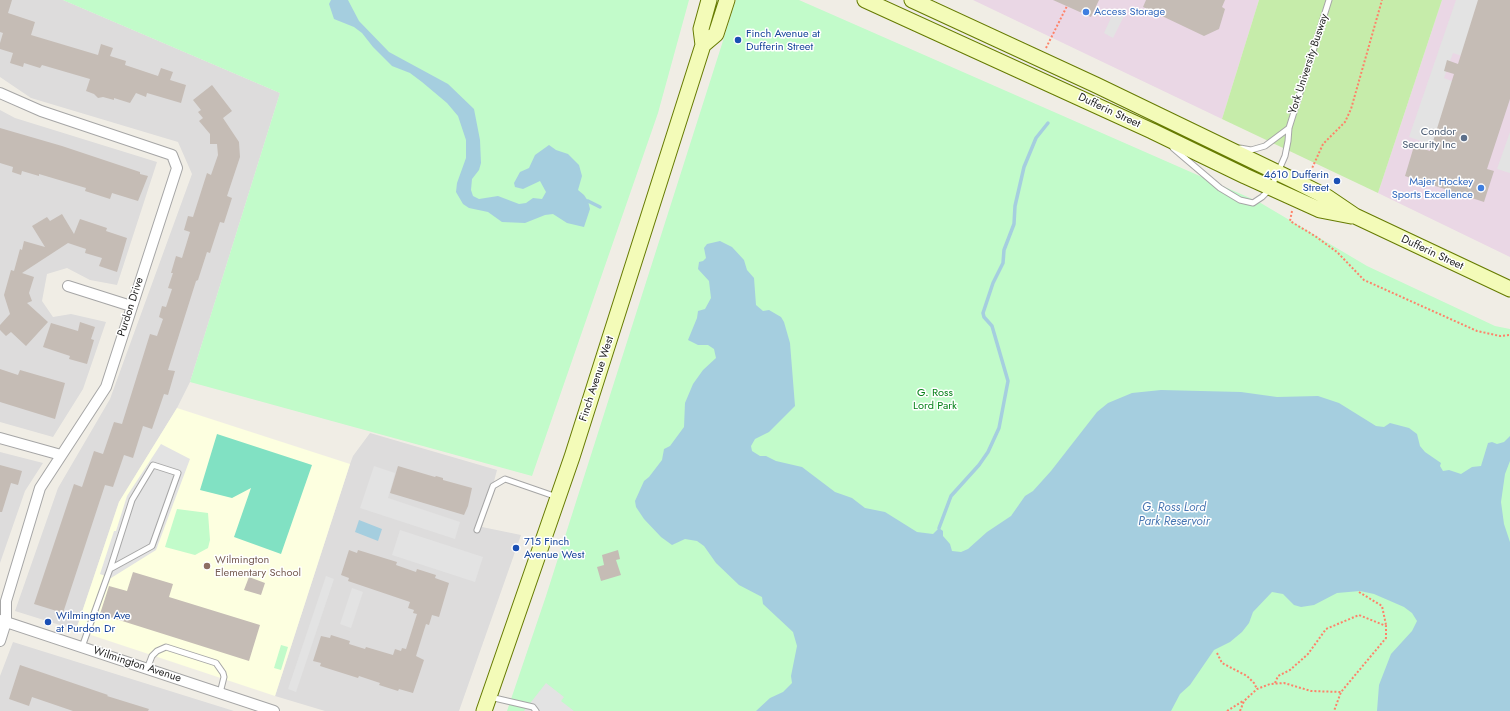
<!DOCTYPE html>
<html>
<head>
<meta charset="utf-8">
<style>
  body { margin:0 }
  canvas { display:block; background:#f0ede5 }
</style>
</head>
<body>
<canvas width="1510" height="711"></canvas>
<script>
const g = document.querySelector('canvas').getContext('2d');
g.lineJoin = 'round';
function fill(path, color) {
  g.fillStyle = color;
  g.fill(path, 'evenodd');
}
function poly(rows) {
  const path = new Path2D();
  for (const r of rows) {
    path.moveTo(r[0], r[1]);
    for (let i = 2; i < r.length; i += 2) path.lineTo(r[i], r[i + 1]);
  }
  return path;
}
function strokePath(path, color, width, dash) {
  g.strokeStyle = color;
  g.lineWidth = width;
  g.lineCap = dash ? 'butt' : 'round';
  g.setLineDash(dash || []);
  g.stroke(path);
}
function label(font, color, halo, rows, align = 'center') {
  g.font = font + ' Jost,sans-serif';
  g.lineWidth = 3;
  g.setLineDash([]);
  g.textBaseline = 'middle';
  g.strokeStyle = halo;
  g.fillStyle = color;
  for (const [text, x, y, turn = 0] of rows) {
    g.save();
    g.translate(x, y);
    g.rotate((+turn || 0) * Math.PI / 180);
    g.textAlign = isNaN(turn) ? turn : align;
    if (halo) g.strokeText(text, 0, 0);
    g.fillText(text, 0, 0);
    g.restore();
  }
}
const residential = poly([
  [0,0,63,0,280,93,190,382,177,408,119,502,76,630,15,611,58,488,110,399,192,174,178,142,31,98,0,77],
  [0,110,15,118,157,162,117,285,90,280,67,268,47,274,42,301,53,317,71,314,106,322,83,389,53,437,0,422],
  [370,433,497,470,482,527,521,535,459,711,325,711,275,696,350,464,353,456],
  [0,452,43,463,25,491,0,563],
  [13,642,234,711,0,711,0,676]
]);
const industrial = poly([
  [973,0,1259,0,1222,119],
  [1442,0,1510,0,1510,257,1378,193]
]);
const education = poly([
  [177,408,350,464,275,696,76,630,119,502]
]);
const grass = poly([
  [1259,0,1442,0,1378,193,1222,119]
]);
const park = poly([
  [63,0,689,0,658,113,532,476,190,382,280,93],
  [736,0,799,0,1259,202,1367,266,1495,326,1510,329,1510,711,507,711,546,596],
  [177,509,208,513,210,540,208,548,195,555,165,547],
  [281,645,288,647,281,670,274,668]
]);
const pitch = poly([
  [217,434,312,465,281,554,234,537,251,488,232,498,200,490]
]);
const parking = poly([
  [1456,0,1481,0,1462,56,1453,53,1444,78,1454,82,1433,145,1409,137],
  [1114,11,1124,16,1113,38,1104,33],
  [1510,132,1510,173,1497,169],
  [161,444,190,459,156,550,111,578,100,574,114,531,116,531,127,496],
  [374,466,395,473,388,498,460,522,455,539,360,508],
  [400,530,483,557,475,582,392,555],
  [326,576,334,579,296,692,288,689],
  [352,588,363,592,351,628,340,624],
  [546,683,564,697,561,701,574,711,524,711]
]);
const water = poly([
  [331,0,348,0,359,21,389,52,448,84,474,109,480,140,481,163,479,170,472,179,471,190,473,196,479,199,498,196,519,204,526,203,533,198,542,199,546,192,540,181,523,189,515,187,514,183,520,172,529,168,535,155,549,145,556,150,568,154,579,165,582,176,578,190,584,195,588,201,590,209,584,227,567,223,553,214,545,215,525,223,502,222,488,212,469,208,463,204,456,192,457,183,466,158,466,140,458,116,447,103,422,82,410,73,392,66,373,47,362,33,354,27,334,19,329,4],
  [720,241,732,247,744,260,747,270,754,278,756,305,763,311,769,310,781,317,784,322,790,343,795,406,769,432,755,439,751,446,752,451,760,456,766,456,776,461,802,467,835,492,852,498,865,508,885,512,917,532,933,534,939,528,943,531,943,536,950,544,952,551,961,552,968,549,987,532,1011,516,1025,496,1033,491,1051,471,1097,412,1108,403,1132,393,1161,390,1241,392,1277,397,1318,396,1339,403,1376,426,1384,427,1390,423,1409,428,1417,434,1420,446,1425,452,1441,463,1440,466,1443,471,1449,470,1461,474,1472,467,1481,466,1488,443,1492,442,1497,444,1504,442,1510,436,1510,461,1505,474,1501,502,1504,524,1510,542,1510,711,1377,711,1379,685,1391,654,1412,631,1417,621,1412,613,1404,607,1374,594,1360,591,1337,593,1314,605,1301,607,1294,605,1283,594,1272,592,1253,612,1249,623,1242,632,1230,642,1214,650,1190,685,1180,694,1171,711,756,711,770,698,783,692,792,683,791,676,797,646,793,632,763,604,762,597,739,585,716,563,704,546,697,541,685,539,672,545,661,537,644,519,636,507,635,501,644,481,649,477,662,460,664,449,670,446,684,427,685,403,693,384,703,370,716,358,714,349,708,345,698,345,688,340,697,318,698,311,705,309,711,298,709,281,698,269,699,262,703,261,706,258,704,248,707,244],
  [359,520,382,529,378,541,355,532]
]);
const stream = poly([
  [585,202,588,201,600,207],
  [939,528,951,496,979,465,988,452,999,428,1008,381,992,326,984,317,983,313,993,283,1003,263,1004,250,1014,224,1015,206,1024,167,1036,138,1048,123]
]);
const building = poly([
  [0,0,12,0,8,13,35,22,31,35,98,55,101,44,113,48,110,56,126,61,125,65,158,76,161,68,173,72,170,80,186,85,181,103,147,93,146,97,136,93,130,103,114,98,114,100,103,97,98,98,94,94,86,91,90,79,42,65,40,68,24,63,23,67,10,63,13,53,0,49,0,43,3,33,0,32],
  [1053,0,1099,0,1091,17],
  [1146,0,1225,0,1222,7,1225,9,1219,29,1204,36,1143,7],
  [1478,0,1510,0,1510,99,1487,169,1494,171,1484,202,1405,176,1414,146,1430,151,1454,74,1444,71,1447,60,1458,64],
  [212,85,232,111,223,118,239,142,240,157,227,196,232,198,224,223,220,222,210,253,207,252,198,280,196,281,168,370,175,371,168,395,164,394,152,429,143,426,133,458,124,455,113,487,105,485,63,613,34,604,74,484,82,487,94,451,103,454,114,422,122,424,150,334,157,336,163,319,159,317,162,306,166,307,172,289,168,288,173,273,171,273,176,256,182,258,190,232,184,230,188,216,193,217,207,173,211,175,218,155,217,144,210,144,210,134,199,121,203,118,198,112,201,110,193,100],
  [0,128,62,146,140,172,140,174,148,176,138,201,112,193,110,199,85,191,86,188,39,174,39,176,22,171,21,175,12,172,13,167,0,163],
  [62,214,74,234,80,219,107,228,106,231,127,238,117,272,99,266,102,258,85,253,86,249,68,243,22,273,34,277,29,293,32,301,27,303,48,322,26,346,11,332,6,336,0,330,0,325,10,314,4,295,11,270,14,271,20,249,22,250,24,241,45,247,32,226,47,217,50,221],
  [80,322,95,327,91,339,94,340,87,364,69,359,70,356,43,347,51,323,78,331],
  [0,369,18,375,20,370,65,383,55,419,0,402],
  [0,465,22,471,18,485,11,483,2,512,0,512],
  [398,466,435,477,436,476,443,478,443,480,472,488,468,506,464,515,390,493],
  [349,550,357,553,358,550,397,562,396,565,416,572,417,569,436,575,435,578,449,583,439,617,432,615,429,625,426,624,416,656,424,660,413,693,399,689,398,691,379,685,380,683,359,676,358,678,320,666,321,663,313,661,321,636,330,638,331,635,350,641,349,644,365,649,366,647,393,655,395,649,401,651,402,648,406,649,417,614,413,613,414,610,408,608,410,602,348,581,349,578,341,575],
  [618,550,620,559,616,560,621,575,601,581,597,567,604,565,602,555],
  [133,572,173,584,169,597,260,625,249,661,100,614,109,586,127,591],
  [249,577,265,583,261,595,244,590],
  [20,665,108,695,107,696,149,709,148,711,73,711,32,697,29,706,9,699]
]);
const path = poly([
  [1046,48,1067,6],
  [1309,175,1323,144,1345,122,1351,109,1382,0],
  [1292,211,1290,221,1315,236,1337,252,1364,280,1477,331,1500,336,1510,335],
  [1359,592,1382,606,1386,625],
  [1217,653,1222,663,1247,676,1254,683,1257,689],
  [1275,683,1278,676,1290,670,1308,654,1326,629,1359,615,1386,626,1386,638,1341,692,1334,711],
  [1227,711,1243,701],
  [1240,711,1244,701,1257,689,1270,684,1284,683,1311,691,1341,692]
]);
const service = poly([
  [1173,148,1220,188,1240,200,1253,203,1262,197,1271,188,1285,156,1288,141,1289,128,1329,0],
  [1240,148,1251,150,1265,146,1289,128],
  [477,530,493,486,505,479,557,497],
  [82,647,110,569,132,500,153,465,178,473,152,546,110,569],
  [147,669,152,656,157,651,166,647,216,663,223,673,224,677,220,693],
  [490,697,533,707,536,711]
]);
const minor = poly([
  [0,93,41,111,172,155,177,168,106,387,40,488,6,601,6,622,0,641],
  [68,286,131,306],
  [0,438,61,455],
  [0,620,274,711]
]);
const secondary = poly([
  [865,0,1152,131,1245,176,1320,210,1351,216],
  [912,0,1096,85,1299,183,1327,197,1355,216,1510,289],
  [703,45,716,34,727,0],
  [484,711,572,457,703,45,701,29,709,0]
]);
const markers = [
  [1086,12,4,"#3f7fe0"],
  [738,40,4,"#1a4fb4"],
  [1464,138,4,"#5c6f8a"],
  [1337,181,4,"#1a4fb4"],
  [1481,188,4,"#3f7fe0"],
  [516,548,4,"#1a4fb4"],
  [207,566,4,"#8d6e63"],
  [48,622,4,"#1a4fb4"]
];
const shopNames = [
  ["Access Storage",1094,12],
  ["Majer Hockey",1473,182,"right"],
  ["Sports Excellence",1473,195,"right"]
];
const transitNames = [
  ["Finch Avenue at",746,34],
  ["Dufferin Street",746,47],
  ["4610 Dufferin",1329,175,"right"],
  ["Street",1329,188,"right"],
  ["715 Finch",524,542],
  ["Avenue West",524,555],
  ["Wilmington Ave",56,616],
  ["at Purdon Dr",56,629]
];
const streetNames = [
  ["York University Busway",1309,64,-72],
  ["Dufferin Street",1109,111,25],
  ["Dufferin Street",1432,253,25],
  ["Purdon Drive",131,307,-72],
  ["Finch Avenue West",597,379,-72],
  ["Wilmington Avenue",137,665,18]
];
const serviceNames = [
  ["Condor",1456,132],
  ["Security Inc",1456,145]
];
const parkNames = [
  ["G. Ross",935,393],
  ["Lord Park",935,406]
];
const educationNames = [
  ["Wilmington",215,560],
  ["Elementary School",215,573]
];
const waterNames = [
  ["G. Ross Lord",1174,508],
  ["Park Reservoir",1174,522]
];
fill(residential, '#dddcdc');
fill(industrial, '#ead7e5');
fill(education, '#fdffe0');
fill(grass, '#c6ecaa');
fill(park, '#c2fbca');
fill(pitch, '#81e1c3');
fill(parking, '#e3e3e3');
fill(water, '#a5cedf');
strokePath(stream, '#a5cedf', 3.5);
fill(building, '#c5bcb5');
strokePath(service, '#a6a6a6', 7);
strokePath(minor, '#a6a6a6', 12);
strokePath(secondary, '#667b02', 17);
strokePath(path, '#fe8269', 2, [2, 2]);
strokePath(service, '#fff', 5);
strokePath(minor, '#fff', 10);
strokePath(secondary, '#f3fbb8', 15);
for (const [x, y, r, color] of markers) {
  const dot = new Path2D();
  dot.arc(x, y, r, 0, 2 * Math.PI);
  g.fillStyle = color;
  g.fill(dot);
  strokePath(dot, '#fff', 1.5);
}
label('11px', '#366cbe', '#fff', shopNames, 'left');
label('11px', '#164399', '#fff', transitNames, 'left');
label('11px', '#1f1f1f', '#fff', streetNames);
label('11px', '#4e5e75', '#fff', serviceNames, 'right');
label('11px', '#08821b', '#fff', parkNames);
label('11px', '#785e54', '#fff', educationNames, 'left');
label('italic 12px', '#4876b2', '#fff', waterNames);
</script>
</body>
</html>
